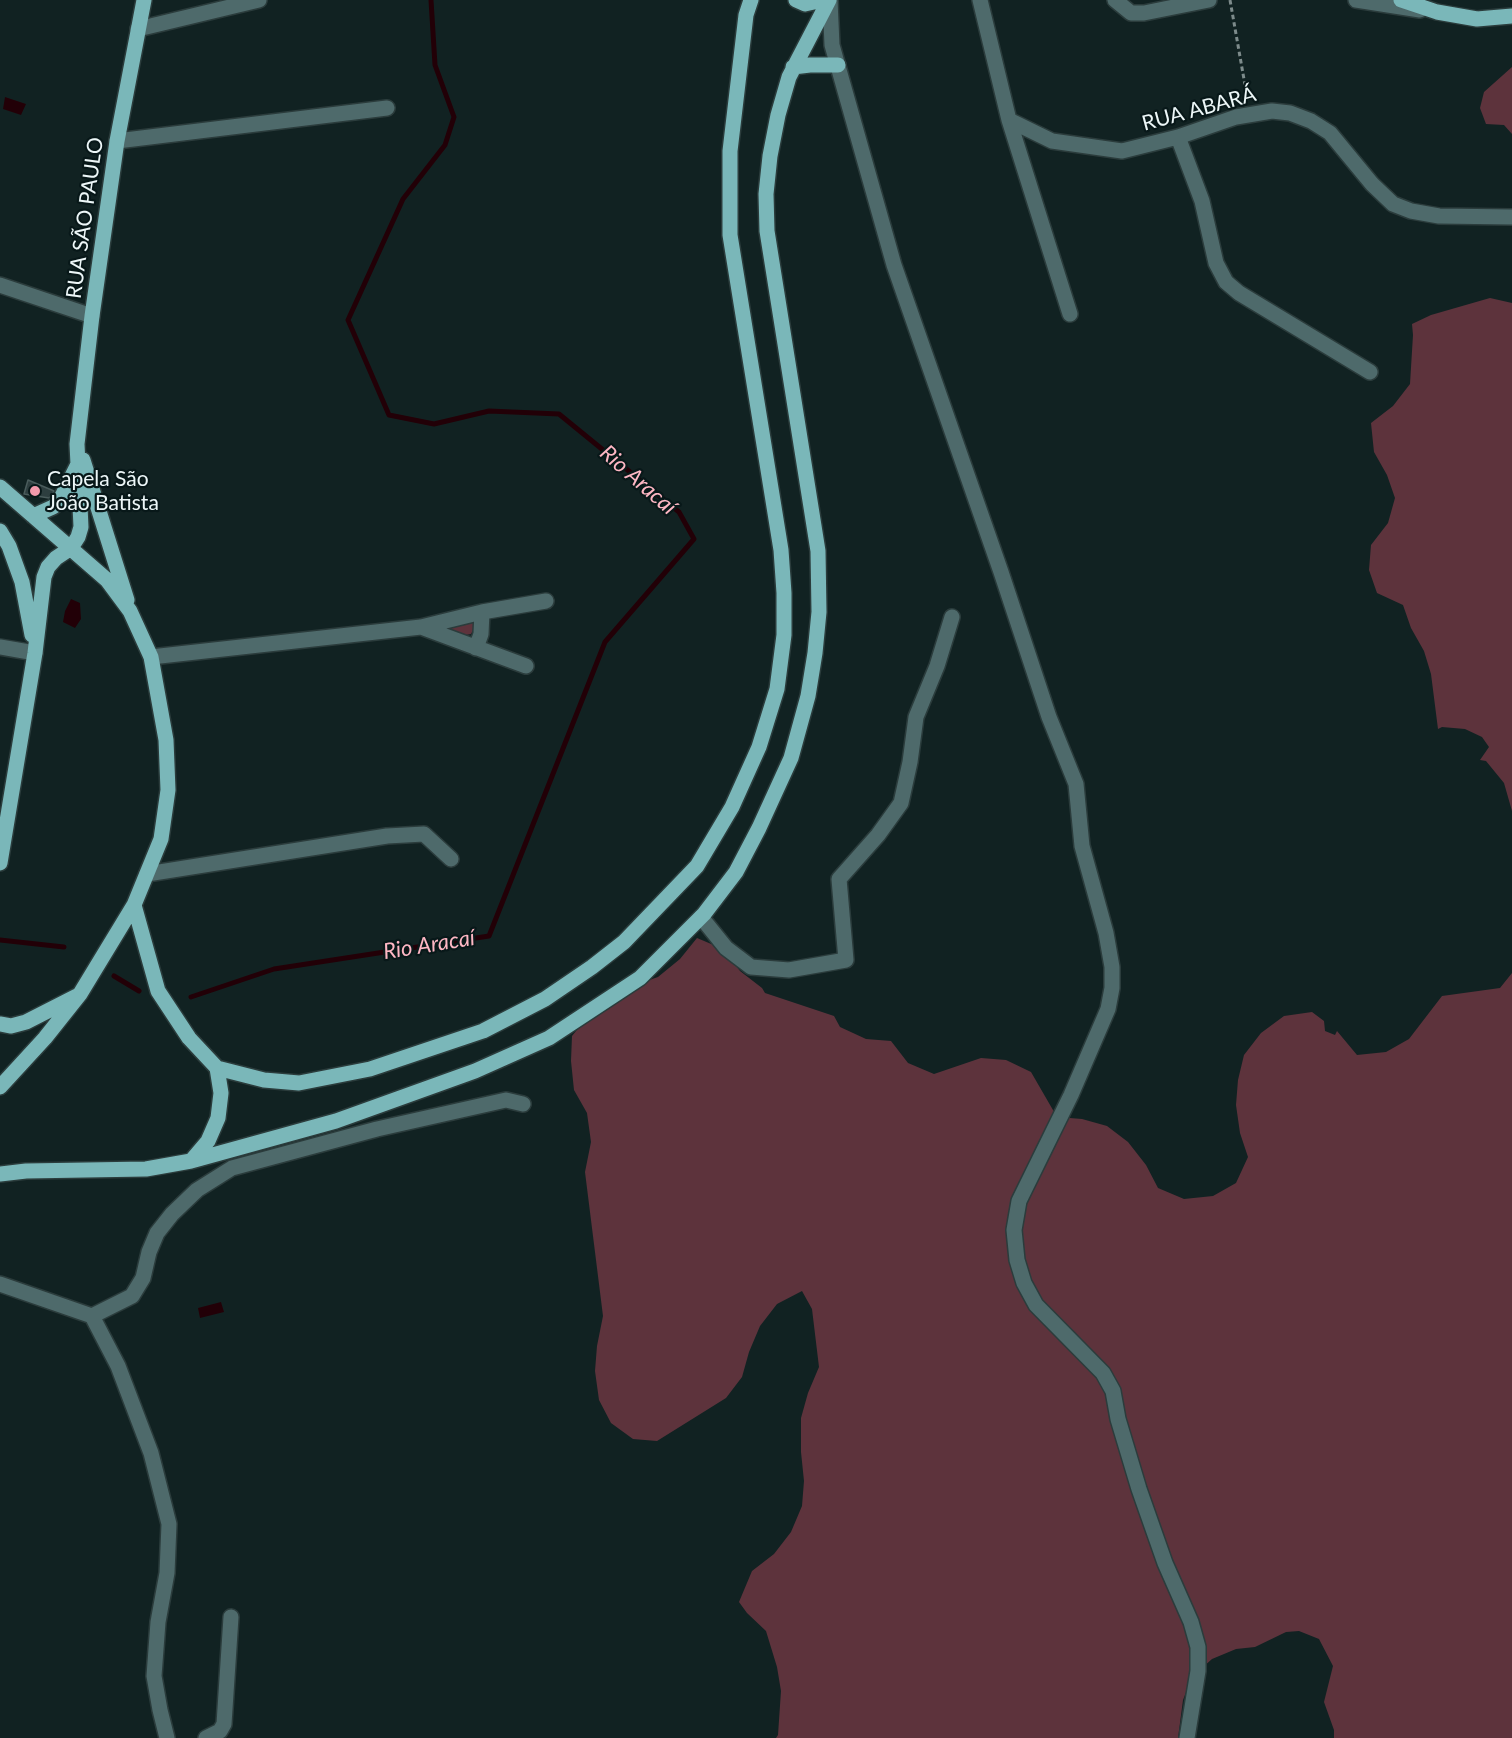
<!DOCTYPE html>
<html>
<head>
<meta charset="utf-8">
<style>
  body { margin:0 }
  canvas { display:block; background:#122 }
</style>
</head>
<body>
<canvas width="1512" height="1738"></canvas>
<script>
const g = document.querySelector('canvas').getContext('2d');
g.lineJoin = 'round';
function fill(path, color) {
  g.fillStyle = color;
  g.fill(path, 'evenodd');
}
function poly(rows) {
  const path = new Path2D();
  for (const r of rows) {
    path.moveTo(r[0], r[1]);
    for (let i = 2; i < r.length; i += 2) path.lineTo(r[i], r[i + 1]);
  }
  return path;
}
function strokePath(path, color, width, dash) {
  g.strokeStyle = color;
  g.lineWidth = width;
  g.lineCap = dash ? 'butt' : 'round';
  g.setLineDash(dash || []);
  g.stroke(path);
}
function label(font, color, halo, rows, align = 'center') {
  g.font = font + ' Lato,sans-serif';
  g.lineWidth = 4.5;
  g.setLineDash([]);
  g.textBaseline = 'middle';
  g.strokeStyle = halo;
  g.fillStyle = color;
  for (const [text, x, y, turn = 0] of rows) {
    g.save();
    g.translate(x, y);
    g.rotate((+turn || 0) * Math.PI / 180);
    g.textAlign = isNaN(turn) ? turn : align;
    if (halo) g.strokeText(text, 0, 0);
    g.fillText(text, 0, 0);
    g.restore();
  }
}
const green = poly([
  [1512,67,1512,134,1504,125,1486,124,1480,108,1484,92],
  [1490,298,1512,303,1512,811,1504,783,1486,761,1480,760,1489,747,1482,737,1465,729,1442,727,1438,729,1431,674,1424,651,1411,628,1403,605,1377,593,1369,570,1371,545,1388,523,1395,498,1387,475,1374,452,1371,423,1393,406,1410,384,1413,335,1412,324,1431,315],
  [466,620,473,623,474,628,471,634,461,636,439,626],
  [697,938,723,949,740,971,762,988,765,993,834,1016,840,1027,866,1039,891,1041,908,1063,934,1074,981,1058,1006,1060,1031,1072,1057,1117,1082,1119,1107,1126,1128,1142,1146,1165,1158,1188,1184,1199,1213,1196,1236,1183,1248,1157,1240,1133,1236,1105,1238,1080,1244,1055,1261,1033,1284,1016,1312,1012,1324,1021,1325,1031,1335,1035,1337,1031,1357,1055,1386,1052,1409,1039,1442,996,1500,988,1512,973,1512,1738,1334,1738,1334,1730,1324,1702,1333,1666,1319,1639,1299,1631,1286,1632,1255,1647,1236,1649,1212,1659,1192,1677,1183,1700,1178,1738,776,1738,778,1735,781,1691,777,1667,766,1631,747,1613,739,1602,752,1571,774,1554,791,1532,802,1506,804,1481,801,1452,801,1418,808,1393,819,1367,812,1309,802,1291,777,1304,760,1326,749,1352,742,1377,726,1398,657,1441,633,1439,611,1423,599,1400,595,1371,597,1346,603,1316,585,1172,591,1142,587,1113,574,1090,571,1061,572,1036,589,1015,635,985,658,977,680,959]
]);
const water = poly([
  [5,97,26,104,21,115,3,109],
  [71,599,80,603,81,619,75,628,63,622,65,611],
  [221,1302,224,1312,200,1318,198,1308]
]);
const stream = poly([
  [0,940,64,947],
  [114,976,139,991],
  [191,997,274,969,489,936,605,642,694,539,679,512,559,414,489,411,434,424,389,415,348,320,403,199,445,145,454,117,435,65,431,0]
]);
const building = poly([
  [28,480,54,491,51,496,49,498,24,494,28,480]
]);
const path = poly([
  [1230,0,1248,102]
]);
const minor = poly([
  [830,0,832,45,894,265,1001,572,1049,717,1076,784,1082,846,1106,933,1112,967,1112,988,1108,1009,1071,1095,1019,1201,1014,1230,1017,1260,1024,1283,1036,1305,1103,1373,1113,1391,1118,1419,1139,1489,1165,1563,1191,1622,1198,1647,1198,1671,1187,1738],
  [980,0,1009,120,1070,314],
  [1115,0,1131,13,1144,13,1209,0],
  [1356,0,1420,10],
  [138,29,259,0],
  [1009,120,1052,141,1122,151,1178,137,1236,117,1272,111,1290,113,1311,121,1330,133,1372,184,1393,204,1411,211,1439,216,1512,217],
  [1178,137,1202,201,1216,263,1226,282,1239,293,1370,372],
  [117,141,387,108],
  [0,285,92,316],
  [421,627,526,666],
  [0,647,35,653],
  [476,648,481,634,482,612],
  [151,657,421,627,482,612,546,601],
  [147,874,387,836,424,834,451,859],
  [701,917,726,948,751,967,789,970,846,960,839,879,878,835,901,803,910,762,916,717,937,666,952,617],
  [0,1284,92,1316,118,1366,151,1453,169,1524,167,1573,158,1622,154,1676,160,1710,167,1738],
  [92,1316,132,1296,143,1278,149,1252,157,1233,172,1214,197,1190,232,1168,377,1129,506,1100,523,1104],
  [206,1738,220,1731,224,1724,231,1617]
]);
const major = poly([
  [796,0,805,4,823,0],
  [1401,0,1437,12,1477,19,1512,16],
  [793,67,810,65,838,65],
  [83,460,127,600],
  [0,487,107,580,130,611,151,657,166,740,168,790,161,839,134,905,80,994,45,1038,0,1087],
  [33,516,53,507,59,502,77,466],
  [0,531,9,546,22,582,32,635],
  [0,863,35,653,44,577,48,567,56,558,71,548,78,537,81,527,77,444,92,316,117,141,144,0],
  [134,905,158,991,189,1038,217,1068,264,1080,299,1083,370,1069,483,1031,545,999,592,967,624,942,697,866,732,807,759,747,777,689,784,635,784,593,781,550,730,235,730,151,746,15,751,0],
  [0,1024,11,1026,26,1022,77,996],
  [191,1161,208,1141,218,1118,221,1093,217,1068],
  [0,1174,26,1171,146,1169,191,1161,336,1121,475,1071,549,1038,640,978,704,914,736,872,759,828,791,758,808,696,815,653,819,612,818,551,767,231,766,194,770,156,778,115,789,77,829,0]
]);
const markers = [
  [35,491,6,"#f39aac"]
];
const streetNames = [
  ["RUA ABARÁ",1199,109,-15],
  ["RUA SÃO PAULO",85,218,-82]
];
const poiNames = [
  ["Capela São",47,479],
  ["João Batista",47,503]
];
const waterNames = [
  ["Rio Aracaí",638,480,41],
  ["Rio Aracaí",429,945,-9]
];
fill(green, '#5d333c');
fill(water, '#220007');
strokePath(stream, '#220007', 5);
fill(building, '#2d3e3f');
strokePath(building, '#4a5c5c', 1.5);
strokePath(minor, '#2b3c3c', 18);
strokePath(major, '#2b3c3c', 18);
strokePath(path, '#7d8b8b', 3, [4.5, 3]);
strokePath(minor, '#4e6a6b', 15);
strokePath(major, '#7ab7b9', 15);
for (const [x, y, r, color] of markers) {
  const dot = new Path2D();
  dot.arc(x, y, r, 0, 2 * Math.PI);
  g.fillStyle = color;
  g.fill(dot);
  strokePath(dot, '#081819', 2);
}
label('21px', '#edf7f8', '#081819', streetNames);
label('21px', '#edf7f8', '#081819', poiNames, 'left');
label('italic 22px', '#feb7c4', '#081819', waterNames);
</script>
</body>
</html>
